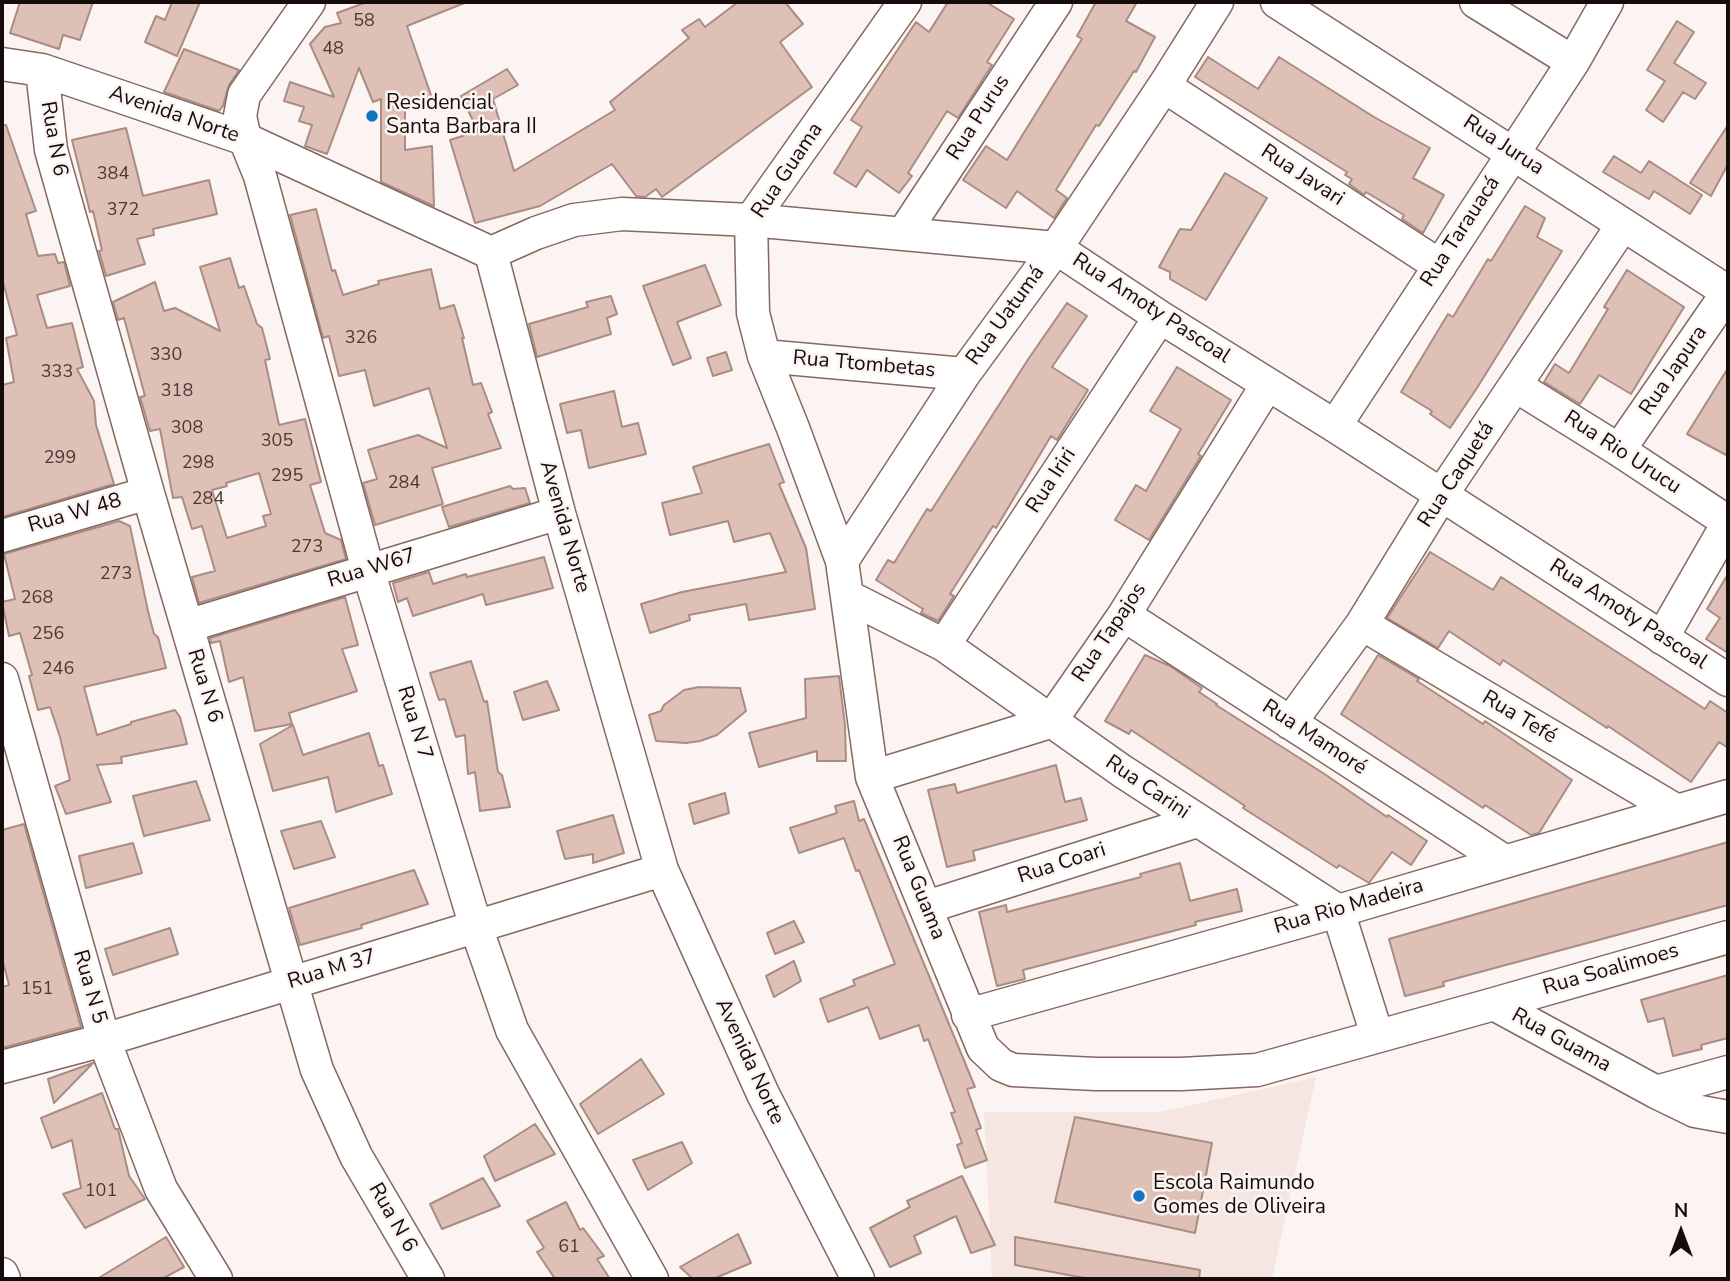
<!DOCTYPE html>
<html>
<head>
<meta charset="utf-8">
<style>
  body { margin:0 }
  #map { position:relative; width:1730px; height:1281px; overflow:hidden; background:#fbf4f2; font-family:"Nunito Sans",sans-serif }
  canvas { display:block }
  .frame { position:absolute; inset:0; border:4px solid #160c09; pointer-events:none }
  .north { position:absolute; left:1646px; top:1197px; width:70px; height:70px; -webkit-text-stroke:5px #fbf4f2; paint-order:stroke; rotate:0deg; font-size:19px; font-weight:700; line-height:28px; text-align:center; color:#160c09 }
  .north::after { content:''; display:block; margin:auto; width:24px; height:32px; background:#160c09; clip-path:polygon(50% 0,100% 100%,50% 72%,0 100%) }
</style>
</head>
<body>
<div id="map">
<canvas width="1730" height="1281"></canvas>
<div class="frame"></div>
<div class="north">N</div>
</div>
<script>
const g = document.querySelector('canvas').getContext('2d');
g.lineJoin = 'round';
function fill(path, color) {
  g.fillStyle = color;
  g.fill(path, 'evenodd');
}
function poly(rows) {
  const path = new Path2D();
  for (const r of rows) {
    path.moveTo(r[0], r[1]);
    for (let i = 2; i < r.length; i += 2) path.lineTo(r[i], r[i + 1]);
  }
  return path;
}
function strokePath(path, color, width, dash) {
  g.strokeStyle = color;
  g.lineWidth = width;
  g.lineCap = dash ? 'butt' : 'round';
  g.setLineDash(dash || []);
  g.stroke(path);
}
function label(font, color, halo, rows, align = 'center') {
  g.font = font + ' "Nunito Sans",sans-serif';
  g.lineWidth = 5;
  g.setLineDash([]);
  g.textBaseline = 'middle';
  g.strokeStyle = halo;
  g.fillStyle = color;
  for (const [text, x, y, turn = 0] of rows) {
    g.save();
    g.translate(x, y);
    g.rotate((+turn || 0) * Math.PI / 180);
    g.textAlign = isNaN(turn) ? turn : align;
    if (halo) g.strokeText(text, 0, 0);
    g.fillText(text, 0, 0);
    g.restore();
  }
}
const built = poly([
  [1316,1077,1272,1279,992,1279,984,1112,1160,1112]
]);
const building = poly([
  [20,2,93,2,80,40,63,35,59,49,10,33,20,2],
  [172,2,200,2,177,56,145,42,156,16,165,20,172,2],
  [367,2,467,2,407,26,432,98,405,106,405,150,432,146,434,206,381,182,381,99,373,102,359,68,327,154,305,146,312,125,299,121,304,107,284,101,290,82,334,97,310,44,325,27,341,23,337,13,367,2],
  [738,2,785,2,803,24,780,42,812,87,662,197,656,189,645,197,636,196,612,164,540,206,475,223,450,140,478,131,461,96,507,69,518,85,493,99,514,171,615,110,610,102,689,38,682,30,699,19,705,27,738,2],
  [948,2,986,2,1014,19,987,62,992,65,958,118,947,111,908,173,912,176,899,193,867,170,856,187,834,173,862,127,851,120,916,22,929,32,948,2],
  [1096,2,1137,2,1126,21,1155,37,1136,72,1134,71,1099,126,1096,125,1056,190,1067,198,1054,218,1017,191,1006,208,963,180,986,146,1007,160,1082,39,1077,36,1096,2],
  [1677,21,1694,32,1674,63,1706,83,1695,99,1683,92,1663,122,1646,110,1665,81,1647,70,1677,21],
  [184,49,239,70,229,85,223,106,219,111,164,92,184,49],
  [1208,57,1258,89,1279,57,1374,117,1430,148,1413,178,1444,195,1423,233,1402,219,1404,215,1366,192,1364,195,1349,184,1352,179,1345,175,1347,172,1195,77,1208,57],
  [2,125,6,125,36,211,26,214,38,256,55,254,58,263,64,262,70,286,37,295,47,328,72,323,83,367,77,369,94,401,96,425,114,484,2,517,2,385,14,382,6,338,17,335,2,278,2,125],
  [1728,125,1728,164,1711,196,1690,183,1728,125],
  [126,128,143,196,209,180,217,214,153,229,154,235,137,239,145,264,106,276,99,251,102,250,93,211,90,212,72,140,126,128],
  [1614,156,1641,173,1649,161,1702,195,1690,214,1654,191,1649,199,1603,172,1614,156],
  [1225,173,1267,198,1206,300,1170,279,1170,272,1159,267,1180,229,1191,230,1225,173],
  [1525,206,1545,218,1537,237,1562,251,1477,388,1450,428,1430,414,1432,411,1401,392,1448,314,1453,317,1488,259,1491,261,1525,206],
  [316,209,332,271,335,270,343,295,379,284,378,281,431,269,440,309,454,305,464,338,462,338,473,385,481,383,492,412,488,414,501,448,432,468,443,504,375,525,363,483,377,479,368,450,418,435,447,448,429,388,374,406,365,370,339,376,329,336,323,338,290,215,316,209],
  [230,258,239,288,244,286,257,324,262,328,270,359,265,360,279,425,305,419,321,482,310,485,325,533,341,540,346,559,199,603,192,577,215,571,202,526,192,529,182,497,173,498,160,429,150,431,140,397,145,396,124,318,118,320,113,302,155,282,164,311,175,308,220,331,200,267,230,258],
  [259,473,271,514,263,516,266,526,227,538,212,490,227,486,226,483,259,473],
  [705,265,721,305,677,322,691,358,673,365,643,286,705,265],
  [1627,270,1684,307,1631,394,1599,375,1580,404,1544,382,1555,364,1569,373,1608,309,1604,307,1627,270],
  [611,296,617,314,607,318,611,334,537,357,529,324,588,307,586,302,611,296],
  [1067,303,1087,316,1052,367,1088,390,1057,440,1051,436,996,528,993,526,950,594,954,596,938,621,921,613,923,609,876,580,888,560,894,563,927,509,931,511,1029,358,1067,303],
  [726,352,732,370,713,376,707,358,726,352],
  [1177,367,1231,400,1198,454,1201,456,1149,540,1115,520,1136,485,1146,491,1181,429,1150,411,1177,367],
  [1728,368,1728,456,1687,434,1728,368],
  [614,391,622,427,638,423,646,454,589,468,581,430,567,433,560,404,614,391],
  [769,444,784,482,779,484,806,548,815,609,749,620,746,604,689,615,690,620,650,633,641,604,682,592,786,572,770,533,734,542,728,521,670,535,662,503,702,493,693,467,769,444],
  [510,486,513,489,525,488,530,503,449,527,442,507,510,486],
  [119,521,130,526,148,611,154,634,158,637,166,668,84,687,97,735,131,724,131,722,175,710,180,717,187,744,121,757,122,763,97,765,111,802,66,814,55,786,70,780,60,737,50,707,38,710,29,676,32,675,20,633,9,636,2,602,15,599,4,554,119,521],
  [1430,552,1493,590,1501,577,1705,709,1710,701,1728,713,1728,748,1719,742,1691,782,1608,726,1607,728,1503,660,1500,665,1449,631,1438,648,1387,618,1430,552],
  [544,557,553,588,486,605,483,594,413,616,407,598,398,602,393,583,429,572,433,584,466,574,467,577,544,557],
  [1728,574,1728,653,1706,639,1720,618,1707,609,1728,574],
  [345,597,358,645,342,649,357,691,289,713,292,724,255,731,243,677,229,682,220,641,211,643,210,638,345,597],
  [1145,655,1170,666,1202,688,1199,692,1217,704,1216,705,1323,773,1387,817,1388,815,1427,841,1411,865,1392,852,1369,883,1339,865,1337,868,1243,808,1245,806,1131,730,1129,734,1105,721,1145,655],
  [1378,655,1419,679,1417,681,1483,724,1485,721,1572,780,1539,833,1531,835,1485,805,1483,808,1341,714,1378,655],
  [471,661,484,702,487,701,498,772,502,775,510,807,480,811,475,772,468,774,465,735,456,737,445,699,439,700,430,673,471,661],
  [839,676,845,725,846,761,817,761,817,751,759,767,749,733,806,718,805,679,839,676],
  [547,681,559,710,523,720,514,692,547,681],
  [699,687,740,688,746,711,717,735,700,741,686,743,656,741,649,715,661,711,664,705,684,690,699,687],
  [293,725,303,755,369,733,379,766,383,765,392,794,336,812,328,777,273,791,260,744,293,725],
  [1056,765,1065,802,1081,798,1087,820,973,851,975,860,947,867,928,790,955,784,957,793,1056,765],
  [196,781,210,820,144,836,133,796,196,781],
  [725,793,729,813,694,824,689,804,725,793],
  [854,801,859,821,864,819,975,1087,967,1089,981,1128,976,1130,987,1160,965,1168,957,1145,962,1143,951,1113,955,1112,928,1039,924,1041,919,1025,880,1039,868,1007,828,1022,820,999,855,985,853,980,895,964,859,870,856,871,844,838,799,853,790,828,837,813,835,806,854,801],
  [613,815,624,853,593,863,593,854,565,859,557,831,613,815],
  [321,821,335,857,294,869,281,831,321,821],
  [24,824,81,1027,2,1048,2,987,9,985,2,958,2,830,24,824],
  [1728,842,1728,905,1443,982,1444,986,1405,996,1389,939,1728,842],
  [133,843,142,873,86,888,79,856,133,843],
  [1180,863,1190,901,1237,889,1242,911,1195,922,1196,925,1023,970,1025,979,997,986,979,912,1006,905,1007,912,1141,877,1140,874,1180,863],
  [414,870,428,904,361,925,362,928,300,945,289,908,414,870],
  [794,921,804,942,775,954,767,933,794,921],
  [170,928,178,954,113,975,105,949,170,928],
  [794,961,801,981,774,997,766,976,794,961],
  [1728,975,1728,1038,1701,1045,1702,1049,1673,1056,1664,1018,1648,1022,1641,1000,1728,975],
  [641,1059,664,1094,598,1134,580,1104,641,1059],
  [93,1063,54,1103,48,1079,93,1063],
  [102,1093,115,1129,118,1129,129,1176,145,1199,85,1228,63,1194,81,1188,72,1140,52,1148,41,1118,102,1093],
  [1075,1117,1212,1143,1195,1233,1055,1202,1075,1117],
  [535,1124,555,1154,495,1181,484,1156,535,1124],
  [682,1142,692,1163,648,1190,633,1160,682,1142],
  [962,1176,995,1245,971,1253,956,1216,914,1236,921,1253,890,1267,870,1228,910,1207,907,1201,962,1176],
  [483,1178,500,1206,442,1229,430,1204,483,1178],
  [566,1202,580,1230,583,1228,604,1256,597,1259,610,1279,555,1279,537,1252,544,1248,527,1221,566,1202],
  [738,1234,751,1263,713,1279,693,1279,680,1267,738,1234],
  [166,1237,184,1267,162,1279,97,1279,166,1237],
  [1015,1237,1200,1270,1199,1279,1090,1279,1015,1265,1015,1237]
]);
const minor = poly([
  [309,2,244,95,240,116,245,139,260,176,368,570,476,927,512,1030,652,1279],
  [905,2,751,220,753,313,764,356,793,428,842,561,872,777,983,1048,1001,1065,1013,1070,1096,1074,1181,1074,1257,1070,1494,1004,1656,1092,1695,1111,1728,1117],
  [1277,2,1728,292],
  [1476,2,1573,62],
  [2,64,42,70,245,139,491,253,559,513,662,870,763,1094,858,1279],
  [42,70,51,150,148,493,317,1070,356,1156,428,1279],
  [1164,86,1440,266],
  [903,234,1056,2],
  [491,253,536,233,574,220,622,214,751,220,1056,248,1160,317,1335,426,1728,680],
  [764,356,964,374],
  [1516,386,1619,450,1728,522],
  [1335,426,1573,62,1607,2],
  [1619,450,1728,292],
  [2,536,148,493],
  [842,561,964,374,1056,248,1164,86,1217,2],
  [847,596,944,645,1122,771,1338,911,1377,1035],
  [1124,615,1504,861],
  [1362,624,1677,811],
  [187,626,559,513],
  [1662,638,1728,523],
  [944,645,1160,317],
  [2,679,104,1040,161,1189,216,1279],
  [1290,723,1362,624,1442,494,1622,226],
  [872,777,1050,722,1124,615,1267,385],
  [927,907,1197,821],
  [1494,1004,1728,937],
  [968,1015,1338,911,1728,796],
  [2,1067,104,1040,662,870],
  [1656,1092,1728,1072],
  [2,1274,4,1279]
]);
const markers = [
  [372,116,7,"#1375c1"],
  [1139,1196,7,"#1375c1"]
];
const numberNames = [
  ["58",364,22],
  ["48",333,50],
  ["384",113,175],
  ["372",123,211],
  ["326",361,339],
  ["330",166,356],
  ["333",57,373],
  ["318",177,392],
  ["308",187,429],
  ["305",277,442],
  ["299",60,459],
  ["298",198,464],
  ["295",287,477],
  ["284",404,484],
  ["284",208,500],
  ["273",307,548],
  ["273",116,575],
  ["268",37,599],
  ["256",48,635],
  ["246",58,670],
  ["151",37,990],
  ["101",101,1192],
  ["61",569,1248]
];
const poiNames = [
  ["Residencial",386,104],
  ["Santa Barbara II",386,128],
  ["Escola Raimundo",1153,1184],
  ["Gomes de Oliveira",1153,1208]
];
const streetNames = [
  ["Avenida Norte",174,115,19],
  ["Rua Purus",979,118,-57],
  ["Rua N 6",53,139,80],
  ["Rua Jurua",1503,146,33],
  ["Rua Guama",788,171,-56],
  ["Rua Javari",1302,176,33],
  ["Rua Tarauacá",1461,232,-57],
  ["Rua Amoty Pascoal",1151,309,33],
  ["Rua Uatumá",1006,316,-54],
  ["Rua Ttombetas",864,365,5],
  ["Rua Japura",1674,371,-56],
  ["Rua Rio Urucu",1622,453,33],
  ["Rua Caquetá",1457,475,-57],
  ["Rua Iriri",1052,481,-57],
  ["Rua W 48",75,514,-16],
  ["Avenida Norte",564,527,74],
  ["Rua W67",372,569,-17],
  ["Rua Amoty Pascoal",1628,615,33],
  ["Rua Tapajos",1110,633,-56],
  ["Rua N 6",204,686,73],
  ["Rua Tefé",1519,718,31],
  ["Rua N 7",414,723,73],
  ["Rua Mamoré",1314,738,33],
  ["Rua Carini",1147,788,34],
  ["Rua Coari",1062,864,-18],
  ["Rua Guama",918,888,68],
  ["Rua Rio Madeira",1349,907,-16],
  ["Rua M 37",332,970,-17],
  ["Rua Soalimoes",1611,970,-16],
  ["Rua N 5",89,987,74],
  ["Rua Guama",1561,1041,29],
  ["Avenida Norte",749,1062,65],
  ["Rua N 6",392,1218,60]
];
fill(built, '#f6e6e1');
fill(building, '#dfc0b6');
strokePath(building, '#a98c82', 2);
strokePath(minor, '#856960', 35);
strokePath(minor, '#fff', 32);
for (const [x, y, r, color] of markers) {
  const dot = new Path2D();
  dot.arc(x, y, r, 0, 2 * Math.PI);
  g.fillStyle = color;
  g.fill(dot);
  strokePath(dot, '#fbf4f2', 2.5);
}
label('18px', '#483934', null, numberNames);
label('21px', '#160c09', '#fbf4f2', poiNames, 'left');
label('21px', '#160c09', '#fbf4f2', streetNames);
</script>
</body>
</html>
